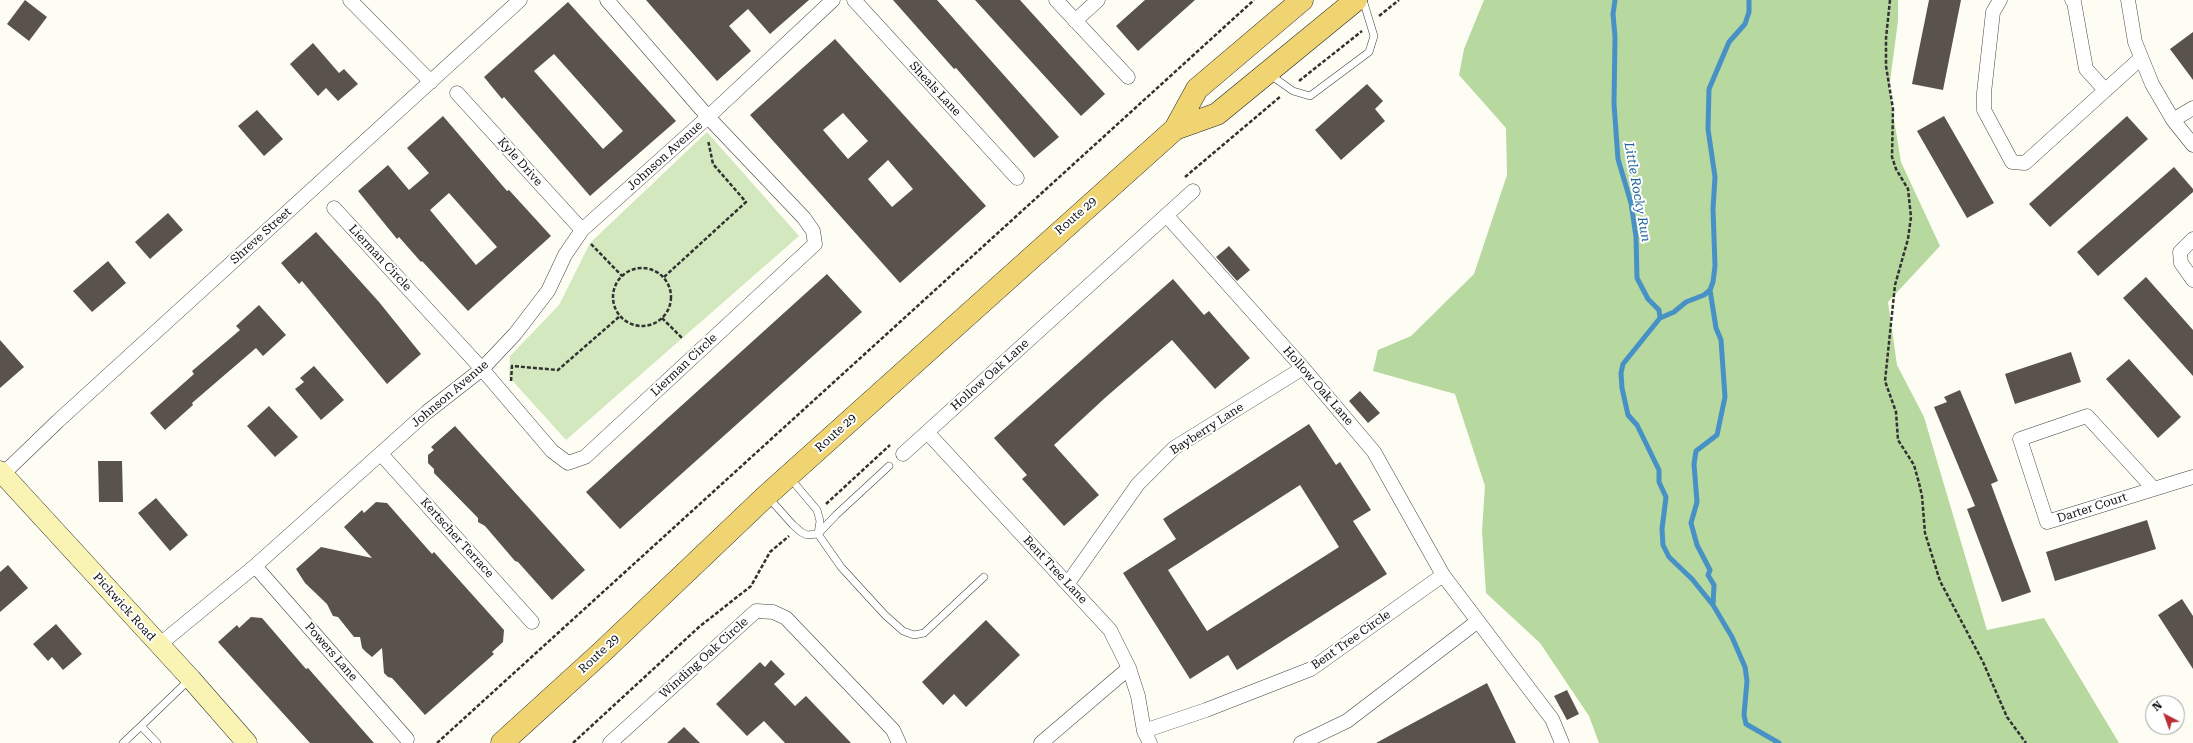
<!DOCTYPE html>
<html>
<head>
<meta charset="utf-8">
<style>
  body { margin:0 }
  #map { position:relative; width:2193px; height:743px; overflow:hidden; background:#fefdf4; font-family:"Roboto Serif",serif }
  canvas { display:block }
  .north { position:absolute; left:2145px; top:695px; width:40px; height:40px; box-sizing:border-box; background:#fff; border:1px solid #9f9f9f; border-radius:50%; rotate:319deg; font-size:11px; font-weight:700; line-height:16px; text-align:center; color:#101010 }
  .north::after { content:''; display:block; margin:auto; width:14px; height:18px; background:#ba2f33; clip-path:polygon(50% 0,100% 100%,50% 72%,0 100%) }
</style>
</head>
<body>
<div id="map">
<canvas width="2193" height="743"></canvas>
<div class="north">N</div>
</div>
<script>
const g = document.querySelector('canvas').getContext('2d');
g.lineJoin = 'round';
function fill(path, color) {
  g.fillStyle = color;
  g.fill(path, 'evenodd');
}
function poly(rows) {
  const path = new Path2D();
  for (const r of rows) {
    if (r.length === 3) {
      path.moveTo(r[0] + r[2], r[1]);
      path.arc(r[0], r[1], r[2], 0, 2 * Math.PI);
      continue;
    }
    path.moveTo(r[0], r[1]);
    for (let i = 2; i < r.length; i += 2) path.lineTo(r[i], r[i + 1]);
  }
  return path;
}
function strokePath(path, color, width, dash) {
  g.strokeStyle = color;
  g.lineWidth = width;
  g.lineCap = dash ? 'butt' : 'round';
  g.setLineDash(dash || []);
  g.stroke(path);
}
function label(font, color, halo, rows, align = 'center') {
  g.font = font + ' "Roboto Serif",serif';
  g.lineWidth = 4;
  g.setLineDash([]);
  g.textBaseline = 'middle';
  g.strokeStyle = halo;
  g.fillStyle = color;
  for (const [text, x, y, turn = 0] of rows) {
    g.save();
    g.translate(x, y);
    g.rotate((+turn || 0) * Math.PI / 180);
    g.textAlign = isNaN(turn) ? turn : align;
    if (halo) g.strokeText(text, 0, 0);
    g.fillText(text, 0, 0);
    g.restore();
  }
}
const green = poly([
  [707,132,799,236,566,440,509,377,510,356,559,305,590,243]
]);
const forest = poly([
  [1484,0,1898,0,1898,21,1889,89,1901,162,1940,246,1888,302,1897,365,1924,417,1987,630,2044,618,2119,743,1599,743,1589,716,1540,643,1486,593,1482,531,1485,486,1455,394,1373,371,1378,350,1411,336,1474,274,1507,175,1506,128,1459,75,1464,49]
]);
const stream = poly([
  [1615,0,1613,14,1615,37,1614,104,1618,159,1631,203,1636,237,1637,278,1648,299,1659,310,1660,318,1623,364,1621,373,1622,388,1628,415,1637,425,1659,470,1659,482,1666,497,1662,529,1663,545,1669,557,1692,579,1713,605,1732,637,1745,667,1747,681,1744,715,1746,724,1779,743],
  [1710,290,1716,328,1721,340,1725,397,1717,435,1696,451,1694,464,1697,502,1691,523,1697,545,1710,570,1708,575,1714,585,1713,605],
  [1660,318,1674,312,1686,302,1704,295,1710,290,1713,282,1715,266,1713,209,1715,177,1708,129,1709,89,1729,42,1745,24,1749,12,1749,0]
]);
const building = poly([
  [25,0,47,17,29,41,7,24],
  [646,0,809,0,770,34,748,9,729,26,751,51,717,81],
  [893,0,937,0,1059,137,1034,158,956,68,954,69],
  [975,0,1020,0,1105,94,1081,116],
  [1145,0,1195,0,1138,51,1116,26],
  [1929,0,1961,0,1943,90,1912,84],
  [568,2,676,121,590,196,504,97,502,99,484,77],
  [554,54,623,131,603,149,534,71],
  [2193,32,2193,80,2170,49],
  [835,39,986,206,900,283,750,115],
  [843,113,868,141,848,159,823,130],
  [888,160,913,189,892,207,868,179],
  [313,43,339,73,344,69,358,84,338,101,326,88,318,96,290,64],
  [1367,84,1383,101,1375,109,1385,121,1341,160,1315,130],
  [257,110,283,139,264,156,238,126],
  [443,116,507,191,509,190,551,236,468,311,422,261,421,262,399,237,397,239,358,191,388,165,409,190,429,173,407,148],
  [449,193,497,247,476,265,430,210],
  [1944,116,1994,203,1967,218,1917,131],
  [2127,116,2148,139,2050,227,2029,204],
  [2174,167,2193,189,2193,192,2098,276,2077,252],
  [168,213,183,230,150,259,135,242],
  [316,232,379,302,421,354,387,384,302,281,299,284,281,263],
  [1229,246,1250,270,1237,281,1216,257],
  [108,261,126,283,92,312,73,291],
  [827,274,862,312,620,529,586,492],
  [2146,277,2193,330,2193,376,2123,298],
  [1173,279,1204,315,1209,311,1250,358,1215,389,1172,340,1106,397,1054,445,1099,495,1064,526,1022,479,1027,475,994,438],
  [259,305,286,335,263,356,256,348,192,403,193,405,165,430,150,413,194,374,192,371,240,330,236,326],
  [0,340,24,367,0,388],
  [2071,352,2081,382,2015,404,2005,374],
  [2129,359,2181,417,2158,438,2106,379],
  [314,366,344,400,321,420,295,389,304,382,300,378],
  [1960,390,1998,481,1991,484,2031,592,2002,602,1967,509,1975,506,1934,407,1947,402,1944,397],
  [1360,391,1380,413,1368,423,1349,401],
  [269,406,298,437,275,457,247,426],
  [1309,424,1336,465,1340,462,1371,510,1353,521,1387,574,1237,670,1228,655,1190,679,1123,573,1176,539,1163,519],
  [1300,485,1339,547,1207,631,1168,570],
  [455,426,585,570,552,600,518,562,515,561,485,526,478,522,478,518,434,473,434,469,428,463,428,455,434,450,431,447],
  [98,461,122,461,123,502,99,502],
  [156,498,188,535,170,551,138,513],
  [376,502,387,503,432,554,434,552,504,630,503,642,492,652,494,654,425,715,392,678,388,677,384,673,382,648,372,657,366,652,362,648,360,637,354,637,338,617,333,616,327,604,305,583,296,569,321,547,372,558,344,527,362,510,364,513],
  [2147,520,2156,549,2055,581,2046,552],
  [8,565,28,588,0,612,0,572],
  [2182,599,2193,616,2193,669,2158,615],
  [251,617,262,618,306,669,308,668,374,743,310,743,218,642,237,625,239,628],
  [986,620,1020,655,966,707,954,694,943,705,922,682],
  [56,624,82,654,63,670,52,657,48,661,33,644],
  [771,660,785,674,774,684,795,706,806,696,851,743,785,743,764,721,747,736,716,704,760,662,765,667],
  [1487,683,1516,743,1376,743],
  [1567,690,1579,714,1567,720,1554,696],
  [684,727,700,743,667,743]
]);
const path = poly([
  [1890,0,1886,38,1886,66,1893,109,1892,157,1896,169,1908,189,1911,217,1908,239,1895,285,1885,381,1896,412,1898,440,1914,465,1919,483,1922,496,1925,533,1940,581,1983,662,2007,717,2026,743],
  [1379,16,1399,0],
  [1299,81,1362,31],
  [1185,177,1281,96],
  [591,244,622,276],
  [642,297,29],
  [664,277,746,202,713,164,708,140],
  [662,318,682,338],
  [511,381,512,366,558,370,620,316],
  [826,504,890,445],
  [437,743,1254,0],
  [573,743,699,627,751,586,770,552,789,536]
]);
const lane = poly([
  [1269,74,1293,91,1310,96,1369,52,1374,36,1363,0],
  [790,478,817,510,820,521,818,534,841,567,885,615,903,631,914,635,924,633,984,577],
  [768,497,793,525,801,532,807,535,818,534,836,515,889,466],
  [123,743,141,726],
  [157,743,141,726,189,680]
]);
const street = poly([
  [350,0,431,82],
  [854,0,1017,178],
  [1056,0,1128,77],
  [2000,0,1993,12,1984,93,1984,110,2012,162,2025,163,2141,58],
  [2072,0,2074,2,2086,69,2105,90],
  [2128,0,2135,42,2152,84,2173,120,2193,145],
  [1075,21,1098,0],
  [457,93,582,230],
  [2173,120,2193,108],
  [334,208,482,369,552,451,568,463,585,457,815,244,813,231,804,218,708,117,607,0],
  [1167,216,1303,368,1374,452,1443,575],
  [2193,239,2180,252,2181,263,2193,280],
  [927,432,1110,630,1129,668,1138,696,1144,731],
  [381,454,532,622],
  [903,454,1193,191],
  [3,474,58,421,520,0],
  [2153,488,2087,416,2020,439,2047,522,2193,477],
  [255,566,407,739],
  [1068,583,1138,484,1174,448,1303,368],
  [159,645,255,566,427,412,482,369,515,334,548,291,565,255,582,230,708,117,833,0],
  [610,743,756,611,773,612,786,618,893,730,899,743],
  [1041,743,1129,668],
  [1150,743,1144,731,1206,710,1311,669,1443,575,1552,719,1562,743],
  [1301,743,1347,721,1478,621]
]);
const secondary = poly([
  [0,471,191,679,247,743]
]);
const primary = poly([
  [1175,129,1217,114,1356,0],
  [502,743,602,652,766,496,1175,129,1197,89,1302,0]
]);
const streetNames = [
  ["Sheals Lane",935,89,47],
  ["Johnson Avenue",665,156,-42],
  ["Kyle Drive",520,162,48],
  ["Route 29",1076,216,-41],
  ["Shreve Street",261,236,-42],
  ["Lierman Circle",380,258,47],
  ["Lierman Circle",684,365,-43],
  ["Hollow Oak Lane",990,375,-42],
  ["Hollow Oak Lane",1318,386,49],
  ["Johnson Avenue",450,394,-40],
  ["Bayberry Lane",1207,429,-33],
  ["Route 29",836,433,-42],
  ["Darter Court",2092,508,-18],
  ["Kertscher Terrace",457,538,48],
  ["Bent Tree Lane",1055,570,47],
  ["Pickwick Road",124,607,48],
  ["Bent Tree Circle",1351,640,-35],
  ["Powers Lane",331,652,49],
  ["Route 29",599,654,-43],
  ["Winding Oak Circle",704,658,-42]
];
const waterNames = [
  ["Little Rocky Run",1637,192,80]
];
fill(green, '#d3e8bf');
fill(forest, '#b7d89f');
strokePath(stream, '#4791c6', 5);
fill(building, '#59524d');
strokePath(lane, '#434343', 8);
strokePath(street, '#434343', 15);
strokePath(secondary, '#323232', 21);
strokePath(primary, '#212121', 23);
strokePath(path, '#323232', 2.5, [4, 2]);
strokePath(lane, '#fff', 7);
strokePath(street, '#fff', 14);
strokePath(secondary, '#faf4b4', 20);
strokePath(primary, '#f1d472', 22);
label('12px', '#101010', '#fff', streetNames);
label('italic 13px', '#1f639d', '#fff', waterNames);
</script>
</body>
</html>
